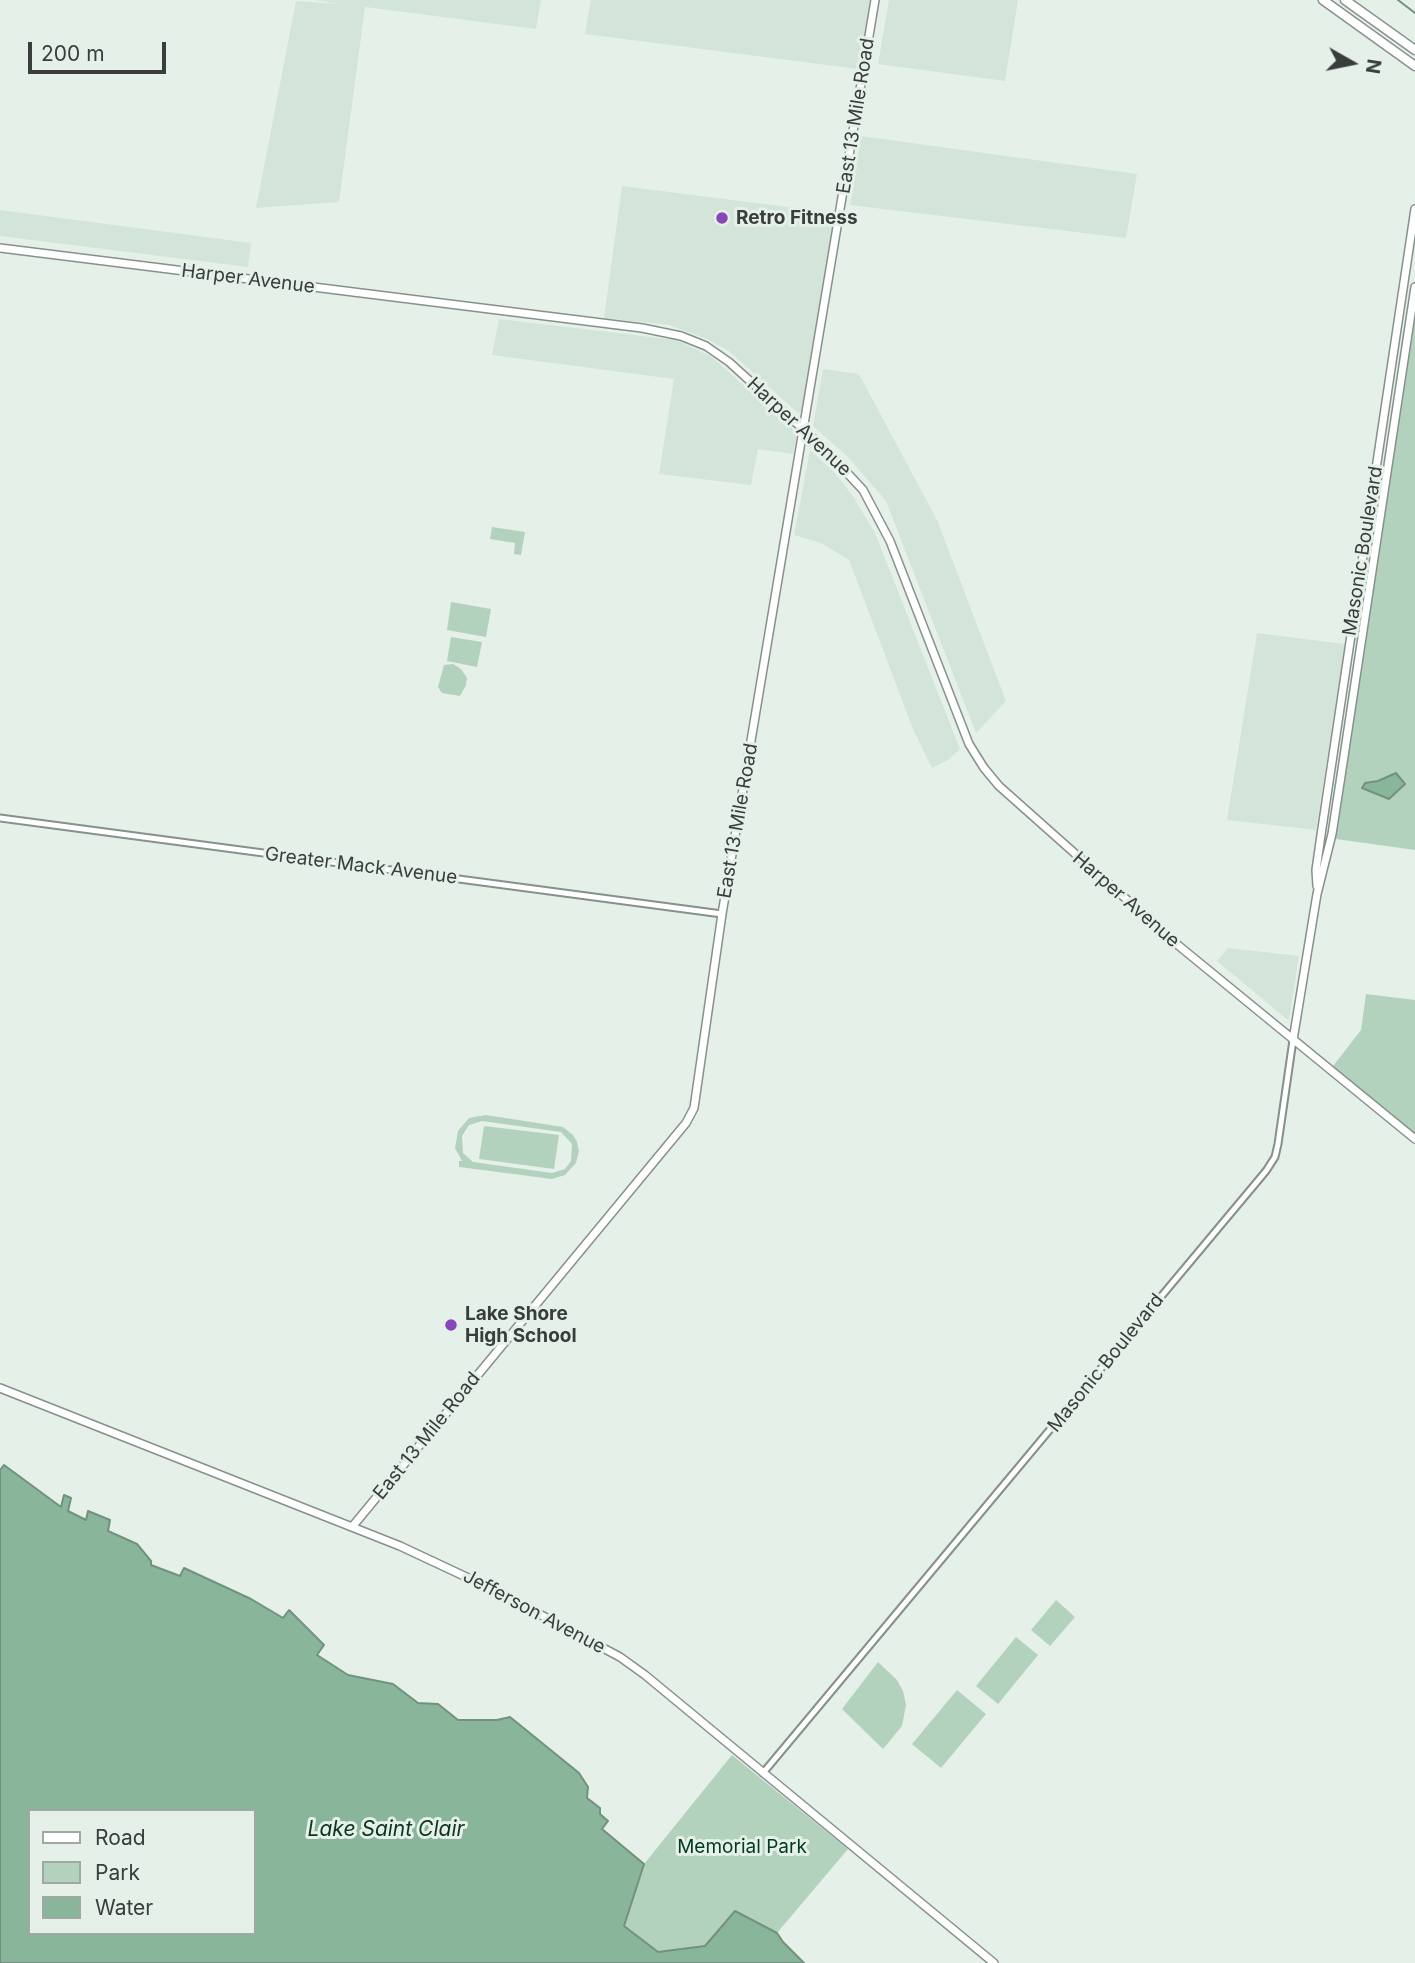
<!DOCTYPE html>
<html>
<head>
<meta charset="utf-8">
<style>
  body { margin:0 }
  #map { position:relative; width:1415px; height:1963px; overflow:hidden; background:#e5f0e9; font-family:Inter,sans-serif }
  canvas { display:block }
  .legend { position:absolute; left:28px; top:1809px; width:228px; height:126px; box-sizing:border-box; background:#e5f0e9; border:2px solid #a0a8a3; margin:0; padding:9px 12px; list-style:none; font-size:21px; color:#393d3b }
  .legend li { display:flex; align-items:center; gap:14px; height:35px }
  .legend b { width:35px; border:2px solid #a0a8a3 }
  .north { position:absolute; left:1317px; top:28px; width:70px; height:70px; -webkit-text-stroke:5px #e5f0e9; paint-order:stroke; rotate:99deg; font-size:19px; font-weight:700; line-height:28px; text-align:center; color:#393d3b }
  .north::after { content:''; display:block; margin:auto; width:24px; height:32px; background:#393d3b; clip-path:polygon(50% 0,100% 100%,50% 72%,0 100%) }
  .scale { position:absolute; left:28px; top:42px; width:138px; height:32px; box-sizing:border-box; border:4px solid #393d3b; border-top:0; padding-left:9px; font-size:21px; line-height:24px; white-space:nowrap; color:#393d3b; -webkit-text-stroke:5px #e5f0e9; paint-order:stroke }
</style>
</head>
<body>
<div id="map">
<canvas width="1415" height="1963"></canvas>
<ul class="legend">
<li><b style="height:9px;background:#fff"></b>Road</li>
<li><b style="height:19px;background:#b3d2be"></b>Park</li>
<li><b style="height:19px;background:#89b69a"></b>Water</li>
</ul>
<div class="north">N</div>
<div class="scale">200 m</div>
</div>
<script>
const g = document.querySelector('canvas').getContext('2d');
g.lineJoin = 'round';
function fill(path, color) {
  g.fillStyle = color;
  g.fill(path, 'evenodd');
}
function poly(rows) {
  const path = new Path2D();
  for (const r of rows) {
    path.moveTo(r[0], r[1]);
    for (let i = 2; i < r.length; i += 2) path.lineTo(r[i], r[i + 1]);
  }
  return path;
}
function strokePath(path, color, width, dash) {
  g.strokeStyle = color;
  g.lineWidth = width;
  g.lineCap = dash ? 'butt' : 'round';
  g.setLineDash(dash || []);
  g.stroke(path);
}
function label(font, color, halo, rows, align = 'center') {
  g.font = font + ' Inter,sans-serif';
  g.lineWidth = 6;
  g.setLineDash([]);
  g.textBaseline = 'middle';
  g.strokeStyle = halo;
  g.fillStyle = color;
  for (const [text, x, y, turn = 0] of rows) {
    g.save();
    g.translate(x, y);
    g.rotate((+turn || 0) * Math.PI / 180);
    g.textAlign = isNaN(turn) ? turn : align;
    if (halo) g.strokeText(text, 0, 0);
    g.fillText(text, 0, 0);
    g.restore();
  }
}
const built = poly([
  [314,0,541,0,536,29,365,7,339,202,256,208,296,1,341,4],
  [591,0,870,0,858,69,585,34],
  [889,0,1018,0,1005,81,878,64],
  [861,136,1137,174,1126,238,850,205],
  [622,186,835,213,802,411,798,413,729,351,707,339,669,325,604,318],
  [0,210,251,243,248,267,0,236],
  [499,319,676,340,712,357,797,433,793,454,758,449,751,485,659,474,674,379,492,355],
  [823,369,859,374,937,520,1006,701,976,733,886,501,848,457,813,426],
  [810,450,835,473,853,496,875,533,960,749,948,760,932,768,913,729,849,560,821,543,794,535],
  [1257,633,1345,644,1316,830,1227,820],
  [1228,948,1299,956,1289,1021,1217,961]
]);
const green = poly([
  [1415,306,1415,850,1336,839],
  [492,527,525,532,521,555,514,554,515,543,490,539],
  [451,602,491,609,486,637,447,630],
  [451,637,482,642,477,667,447,661],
  [453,664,461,669,467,678,466,685,460,696,442,693,438,687,444,665],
  [1366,994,1415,1000,1415,1140,1330,1070,1361,1030],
  [486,1115,563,1127,573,1135,577,1142,579,1151,576,1163,565,1175,552,1179,459,1167,459,1161,462,1161,455,1148,458,1131,469,1118],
  [482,1121,561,1132,572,1144,571,1161,565,1169,552,1173,473,1162,463,1153,462,1136,469,1125],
  [484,1126,559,1135,554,1169,479,1159],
  [1056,1600,1075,1617,1050,1646,1031,1630],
  [1016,1637,1038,1655,998,1704,976,1686],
  [878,1662,897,1680,903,1691,906,1705,902,1726,883,1749,842,1709],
  [957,1690,986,1714,941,1768,912,1744],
  [732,1755,848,1849,777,1933,735,1911,705,1946,658,1952,624,1926,644,1864]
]);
const water = poly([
  [1396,773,1405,784,1389,799,1362,788,1365,783,1378,781,1396,773],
  [4,1465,61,1507,64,1495,71,1498,68,1511,86,1520,88,1511,110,1520,108,1531,137,1544,151,1561,151,1565,180,1576,184,1568,251,1599,283,1618,289,1610,324,1645,317,1655,348,1675,393,1684,418,1703,438,1704,458,1720,497,1720,510,1717,579,1773,588,1787,587,1798,600,1808,600,1814,608,1821,602,1829,644,1864,624,1926,658,1952,705,1946,735,1911,777,1933,783,1942,804,1963,0,1963,0,1470,4,1465],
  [30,1811,254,1811,254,1933,30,1933,30,1811]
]);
const stream = poly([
  [1398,0,1415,13]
]);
const minor = poly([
  [0,818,722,914],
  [763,1773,1266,1171,1275,1157,1278,1144,1293,1040]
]);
const major = poly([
  [0,248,642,328,681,336,706,346,729,362,825,449,863,490,890,541,969,744,984,768,999,786,1179,946,1415,1139],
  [1317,886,1316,870,1321,835,1415,209],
  [1293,1040,1317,894,1332,834,1341,776,1415,287],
  [0,1388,400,1546,494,1590,620,1657,645,1675,994,1963],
  [352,1527,686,1123,694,1108,722,914,875,0]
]);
const highway = poly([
  [1323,0,1415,66],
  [1345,0,1415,50]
]);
const markers = [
  [722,218,7,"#8846ba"],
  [451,1325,7,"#8846ba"]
];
const streetNames = [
  ["East 13 Mile Road",856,116,-81],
  ["Harper Avenue",248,279,7],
  ["Harper Avenue",799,427,43],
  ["Masonic Boulevard",1363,551,-81],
  ["East 13 Mile Road",738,821,-80],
  ["Greater Mack Avenue",361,866,7],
  ["Harper Avenue",1126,900,41],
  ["Masonic Boulevard",1106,1363,-51],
  ["East 13 Mile Road",427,1436,-51],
  ["Jefferson Avenue",534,1612,28]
];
const poiNames = [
  ["Retro Fitness",736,218],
  ["Lake Shore",465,1314],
  ["High School",465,1336]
];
const parkNames = [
  ["Memorial Park",742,1847]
];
const waterNames = [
  ["Lake Saint Clair",386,1830]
];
fill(built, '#d3e5d9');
fill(green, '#b3d2be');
fill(water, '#89b69a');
strokePath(water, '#71927e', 2);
strokePath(stream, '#71927e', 2);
strokePath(minor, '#87918b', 9);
strokePath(major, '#87918b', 10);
strokePath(highway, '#87918b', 11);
strokePath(minor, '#fff', 5);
strokePath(major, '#fff', 7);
strokePath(highway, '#fff', 8);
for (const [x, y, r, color] of markers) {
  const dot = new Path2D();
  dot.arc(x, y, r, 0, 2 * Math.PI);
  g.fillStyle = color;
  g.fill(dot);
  strokePath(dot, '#e5f0e9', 2.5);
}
label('19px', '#393d3b', '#e5f0e9', streetNames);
label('bold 19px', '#393d3b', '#e5f0e9', poiNames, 'left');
label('19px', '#003b21', '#e5f0e9', parkNames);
label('italic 21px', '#0e3320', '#e5f0e9', waterNames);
</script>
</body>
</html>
